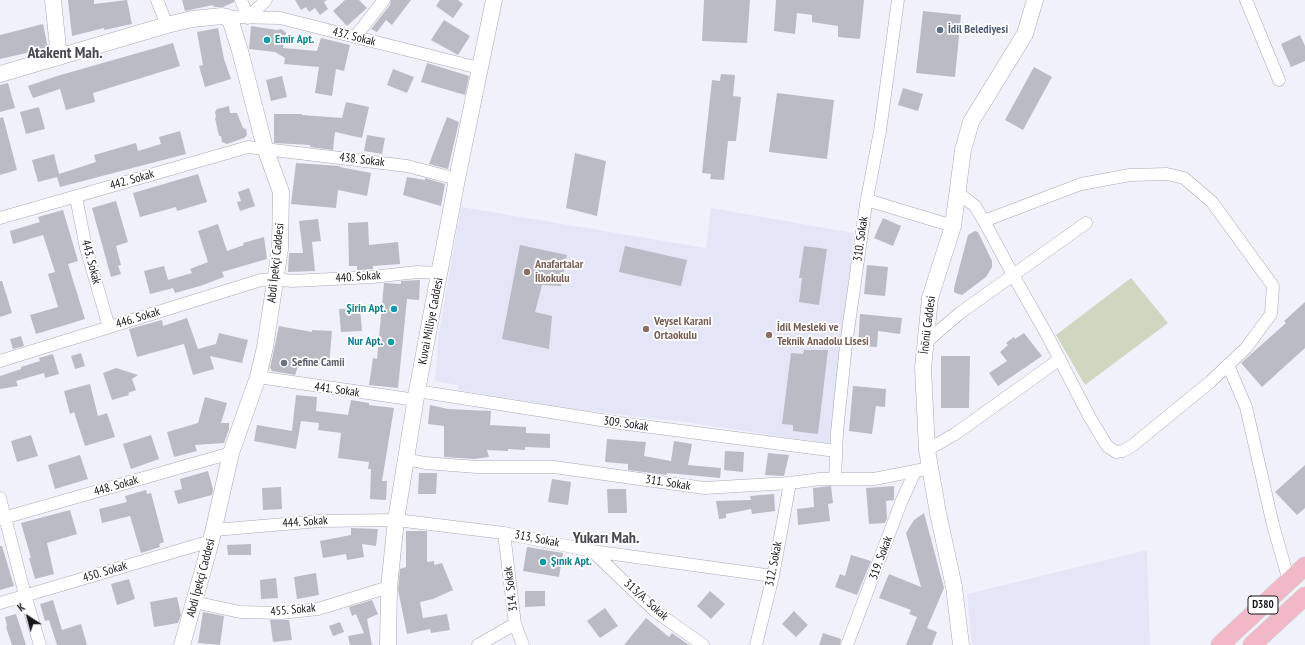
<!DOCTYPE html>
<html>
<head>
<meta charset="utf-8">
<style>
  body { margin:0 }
  #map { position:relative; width:1305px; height:645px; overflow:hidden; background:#f1f1fc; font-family:"PT Sans Narrow",sans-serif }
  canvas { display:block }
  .north { position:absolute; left:8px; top:597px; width:40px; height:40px; -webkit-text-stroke:3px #fff; paint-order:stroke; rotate:324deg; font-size:11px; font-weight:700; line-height:16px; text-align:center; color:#17171b }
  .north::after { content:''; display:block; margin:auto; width:14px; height:18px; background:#17171b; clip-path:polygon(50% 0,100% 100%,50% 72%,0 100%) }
</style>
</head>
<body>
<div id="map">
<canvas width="1305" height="645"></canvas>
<div class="north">K</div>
</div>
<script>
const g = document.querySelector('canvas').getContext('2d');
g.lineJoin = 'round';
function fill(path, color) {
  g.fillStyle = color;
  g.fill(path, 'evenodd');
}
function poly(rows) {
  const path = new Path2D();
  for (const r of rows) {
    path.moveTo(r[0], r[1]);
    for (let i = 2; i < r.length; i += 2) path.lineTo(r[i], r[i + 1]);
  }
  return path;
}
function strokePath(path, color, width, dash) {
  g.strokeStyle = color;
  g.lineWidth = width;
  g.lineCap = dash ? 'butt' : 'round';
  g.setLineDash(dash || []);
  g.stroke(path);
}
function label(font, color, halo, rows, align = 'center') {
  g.font = font + ' "PT Sans Narrow",sans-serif';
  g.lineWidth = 3.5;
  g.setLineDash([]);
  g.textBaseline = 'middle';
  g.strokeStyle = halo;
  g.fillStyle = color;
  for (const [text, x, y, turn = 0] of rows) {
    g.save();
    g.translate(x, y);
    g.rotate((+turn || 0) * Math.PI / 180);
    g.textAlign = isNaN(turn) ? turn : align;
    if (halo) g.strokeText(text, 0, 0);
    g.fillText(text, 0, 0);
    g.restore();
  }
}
const built = poly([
  [461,207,706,248,711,208,854,233,830,444,685,422,581,410,458,390,458,385,435,381,439,333],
  [1147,550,1150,645,972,645,967,594]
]);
const green = poly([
  [1131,278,1168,323,1085,385,1056,335]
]);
const building = poly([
  [68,0,94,0,94,4,127,0,132,24,104,30,104,28,72,36],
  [182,0,234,0,234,2,223,7,214,7,213,5,185,11],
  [295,0,327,0,324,2,328,9,320,15,315,8,309,12,306,7,301,10],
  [345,0,359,0,367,8,347,26,333,11],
  [391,0,411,0,392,25,386,20,377,32,371,29,390,5],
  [440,0,458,0,463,4,453,18,436,6],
  [704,0,750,0,747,43,702,41],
  [776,0,864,0,860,39,838,37,838,26,812,22,812,15,797,13,795,34,774,31],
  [923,11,961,15,955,77,916,73],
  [444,20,470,36,458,55,431,40],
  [43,24,48,48,0,59,0,35],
  [251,26,277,30,281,29,284,31,286,33,283,48,317,51,321,38,350,45,344,71,336,69,332,96,315,93,319,67,284,64,285,58,275,52,249,49],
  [218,28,224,59,231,79,205,87,199,66,203,65,197,32],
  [1300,35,1305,46,1305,61,1291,67,1281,44],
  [173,43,180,66,93,93,95,102,66,110,60,89,33,98,28,86,57,76],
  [427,63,469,76,465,95,421,82],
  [1034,67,1052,77,1023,130,1005,120],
  [393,69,414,77,407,93,387,85],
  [721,74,735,75,733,96,741,97,736,141,728,141,724,180,710,179,711,174,702,173,712,80,720,81],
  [282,76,287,97,271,101,266,80],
  [8,83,15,108,0,112,0,85],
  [903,88,923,94,918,111,898,105],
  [777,93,834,100,827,159,769,152],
  [346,102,369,107,362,138,335,132,333,150,310,147,310,145,274,143,274,114,302,114,302,115,342,118],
  [229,106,230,113,237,113,243,128,246,129,247,135,244,138,227,144,222,142,221,136,219,136,215,118,216,117,215,112,217,109],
  [39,107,45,129,26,134,20,112],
  [3,117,17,170,0,175,0,118],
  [447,117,459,122,448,169,429,164],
  [180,131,186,154,60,187,57,177,38,182,32,160,54,154,59,174,96,162,94,155,136,143,138,151,161,144,159,137],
  [367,135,385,138,382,154,364,151],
  [575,153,606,161,597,216,566,208],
  [296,163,340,166,340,167,371,173,367,196,338,190,336,208,291,204],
  [198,174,207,202,177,211,176,207,140,217,133,193],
  [407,177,425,180,425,178,445,184,441,206,403,195],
  [249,188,255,206,240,211,237,202,241,201,238,192],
  [116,201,128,242,116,246,121,265,118,266,121,274,111,277,92,208],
  [63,210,78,261,68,264,85,319,36,334,30,315,58,307,48,274,55,272,43,235,13,244,10,231,40,222,38,217],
  [883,218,901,226,893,246,874,238],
  [318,219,321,241,312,242,315,271,288,272,289,253,303,253,299,221],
  [368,222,369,245,398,242,400,264,373,266,373,269,361,270,357,270,357,266,349,266,348,223],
  [218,224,227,251,244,245,243,243,264,237,267,259,222,272,224,277,200,286,175,293,173,288,150,294,144,271,164,266,168,280,192,273,190,269,208,262,198,231],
  [975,231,978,232,992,261,992,267,986,277,962,295,958,294,954,292,954,288,968,235],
  [520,245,567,255,561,286,542,285,535,312,552,316,549,349,502,339],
  [625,246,687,260,681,286,619,272],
  [804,246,827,249,819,305,799,302,802,278,799,278],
  [867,265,888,267,885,296,864,294],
  [420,280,419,300,407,299,398,388,369,385,373,358,377,359,384,283,401,284,401,281],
  [0,281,2,281,12,313,0,317],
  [1305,302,1305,348,1262,387,1241,363,1286,323,1284,321],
  [360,308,362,331,341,332,339,309],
  [860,314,902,318,900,334,878,331,877,347,858,346],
  [187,318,198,349,216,344,219,333,248,340,242,363,210,356,214,369,193,375,184,344,137,357,129,329,162,320,163,326],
  [279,326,312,332,312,330,332,331,329,366,299,364,295,375,272,371,270,368],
  [1024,333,1042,356,998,386,989,373,1007,361,1000,352,1008,345,1006,343,1014,337,1015,339],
  [21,336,24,346,13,349,10,339],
  [804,350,828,350,818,434,793,431,793,425,782,424,791,353,803,354],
  [81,353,85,366,75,369,71,356],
  [53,354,59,374,45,378,44,373,16,381,18,386,0,389,0,376,21,369,21,367,40,361,39,358],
  [941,356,970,356,969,408,941,408],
  [116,368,138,375,132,379,136,390,128,393,129,395,112,400,103,373],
  [90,384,98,416,107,413,115,437,85,446,74,412,70,414,64,391],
  [853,386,886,389,885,407,876,406,872,434,849,431],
  [296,395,317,397,316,411,348,415,351,400,369,403,369,405,394,408,382,481,387,481,386,500,370,499,371,469,368,469,369,462,338,458,341,433,318,430,319,423,301,421,296,449,254,441,257,425,292,431],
  [205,397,227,403,221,423,229,423,229,429,224,443,195,445,197,451,174,457,167,432,198,423],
  [430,405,448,409,491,411,490,425,526,427,526,433,550,434,550,448,525,447,525,450,508,449,508,451,487,450,489,457,474,459,444,457,444,426,428,424],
  [31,435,38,456,17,462,11,441],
  [151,435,159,459,131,469,123,444],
  [607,439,646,442,644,456,671,461,674,441,692,444,688,465,721,468,720,478,667,473,666,475,628,470,628,464,605,462],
  [725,451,744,452,743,472,724,470],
  [768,453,789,455,784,476,765,475],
  [80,455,88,479,55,489,48,465],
  [1305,465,1305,508,1297,515,1275,492],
  [208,471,213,489,212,495,178,504,174,491,182,489,180,479],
  [419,473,437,473,436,494,418,494],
  [552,479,571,482,568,505,548,502],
  [831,486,833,503,828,504,830,521,798,525,797,509,814,507,813,488],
  [894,486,894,500,886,501,887,518,885,523,869,524,866,488],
  [281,487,282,509,263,510,262,488],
  [607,489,626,489,627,513,608,513],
  [146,490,147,494,151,493,164,542,159,544,160,547,141,553,130,516,102,523,99,509,127,502,125,496],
  [774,494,775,511,752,514,751,509,726,514,726,518,719,519,716,501,751,500,750,496],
  [70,510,77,534,47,543,54,574,35,579,29,558,31,558,21,523],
  [924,513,944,588,927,628,937,632,932,645,906,645,917,617,909,614,911,610,879,598,889,574,921,587,906,533,914,520],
  [351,528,378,529,376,546,362,544,364,557,347,560,346,554,323,558,320,541,351,535],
  [406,531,427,531,427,562,434,561,434,565,442,563,453,590,433,599,420,602,423,618,447,614,450,630,431,633,430,629,407,634,398,590,400,569,406,567],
  [251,544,251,555,228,555,227,545],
  [0,546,2,546,14,586,0,590],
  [527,547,563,553,559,577,523,571],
  [851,555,871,561,857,595,835,587,840,574,845,576],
  [316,573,319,595,297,599,294,577],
  [276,578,278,598,261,599,260,580],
  [129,579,135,599,117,605,111,584],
  [525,591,545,591,545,606,525,607],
  [710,591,725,604,711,619,697,606],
  [177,597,181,615,178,623,154,627,150,602],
  [53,600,62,630,81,624,87,645,57,645,49,620,45,621,40,604],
  [372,600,378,614,367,619,372,645,350,645,348,636,364,633,356,614,352,616,349,607],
  [605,608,618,626,600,638,587,621],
  [794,611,808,625,796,637,782,624],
  [203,612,224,616,220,645,198,643],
  [16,614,26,645,12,645,6,627,7,626,5,617],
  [646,618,669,637,672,633,689,645,624,645],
  [270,620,289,620,292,640,273,642],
  [340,622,344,632,333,636,329,626],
  [823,633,841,639,840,645,819,645]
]);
const street = poly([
  [157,0,167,25],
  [241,0,248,18,266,0],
  [1246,0,1279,80],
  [227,17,280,18,479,68],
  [355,37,384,0],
  [957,192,975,206,984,221,1013,275,1046,333,1089,416,1107,446,1116,452,1123,451,1133,445,1210,382,1246,348,1271,314,1273,286,1212,202,1184,178,1167,174,1130,175,1081,184,984,221],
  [76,197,86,248,109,327],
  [867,200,953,226],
  [0,218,248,147,407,166,457,179],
  [925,343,960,313,1086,223],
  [0,361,261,280,276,279,292,281,372,277,417,272,440,273],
  [1228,365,1246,407,1273,525,1289,581],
  [258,377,416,400],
  [417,391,620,423,836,451],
  [927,450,955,434,1060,359],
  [406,459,425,463,477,467,554,467,704,488,790,483,820,479,874,479,930,468],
  [835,479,837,432,846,345,866,204,880,131,898,0],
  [0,498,25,595,40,645],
  [0,519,231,453],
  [214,530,320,521,396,520,504,533,592,551,773,576],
  [504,533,515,624,523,645],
  [592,551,655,611,703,645],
  [194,602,240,612,281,613,318,609,389,587],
  [0,603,211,541],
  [478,645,515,624],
  [756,645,773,576,790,483],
  [847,645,902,500,915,472]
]);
const secondary = poly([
  [53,0,59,57],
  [0,74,167,25,192,19,222,16,227,17,231,22,240,51,265,148,281,192,280,249,265,347,258,377,231,453,211,541,182,645],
  [388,645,389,587,396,520,417,391,457,179,494,0],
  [961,645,954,587,938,513,927,450,923,368,930,298,953,226,963,150,971,122,1025,34,1035,0]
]);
const primary = poly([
  [1220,645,1305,566],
  [1252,645,1305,596]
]);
const markers = [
  [940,30,4,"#5c6f8a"],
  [267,40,4,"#0f9aa8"],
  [527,272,4,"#8d6e63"],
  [394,309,4,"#0f9aa8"],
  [646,329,4,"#8d6e63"],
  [769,335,4,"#8d6e63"],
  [391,342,4,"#0f9aa8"],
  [284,363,4,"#6b7280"],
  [543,562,4,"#0f9aa8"]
];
const shields = [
  [1263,605,30]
];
const shieldNames = [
  ["D380",1263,605]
];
const serviceNames = [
  ["İdil Belediyesi",948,30]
];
const streetNames = [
  ["437. Sokak",354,37,14],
  ["438. Sokak",362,160,7],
  ["442. Sokak",132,180,-16],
  ["310. Sokak",861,239,-82],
  ["443. Sokak",91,262,75],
  ["Abdi İpekçi Caddesi",276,263,-84],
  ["440. Sokak",358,277,-4],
  ["446. Sokak",138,318,-17],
  ["Kuvai Milliye Caddesi",431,321,-79],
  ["İnönü Caddesi",928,325,-83],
  ["441. Sokak",337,390,8],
  ["309. Sokak",626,424,8],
  ["311. Sokak",668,483,9],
  ["448. Sokak",116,486,-16],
  ["444. Sokak",305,522,-4],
  ["313. Sokak",537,539,11],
  ["319. Sokak",881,558,-70],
  ["312. Sokak",774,564,-79],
  ["450. Sokak",105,572,-17],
  ["Abdi İpekçi Caddesi",201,578,-75],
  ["314. Sokak",511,589,-97],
  ["313/A. Sokak",646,600,42],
  ["455. Sokak",293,610,-5]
];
const cultureNames = [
  ["Emir Apt.",275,40],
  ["Şirin Apt.",386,309,"right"],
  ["Nur Apt.",383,342,"right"],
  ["Şınık Apt.",551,562]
];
const educationNames = [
  ["Anafartalar",535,265],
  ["İlkokulu",535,279],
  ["Veysel Karani",654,322],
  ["Ortaokulu",654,336],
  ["İdil Mesleki ve",777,328],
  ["Teknik Anadolu Lisesi",777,342]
];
const worshipNames = [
  ["Sefine Camii",292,363]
];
const districtNames = [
  ["Atakent Mah.",65,53],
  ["Yukarı Mah.",606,538]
];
fill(built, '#e5e5f8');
fill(green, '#cfd7c0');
fill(building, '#bbbbc6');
strokePath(street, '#a8a9b3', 13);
strokePath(secondary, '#a8a9b3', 17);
strokePath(primary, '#d1d1d1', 19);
strokePath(street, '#fff', 12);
strokePath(secondary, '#fff', 16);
strokePath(primary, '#f1b8c7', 18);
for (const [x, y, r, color] of markers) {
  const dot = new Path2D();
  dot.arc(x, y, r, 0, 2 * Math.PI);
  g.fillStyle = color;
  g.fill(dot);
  strokePath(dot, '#fff', 1.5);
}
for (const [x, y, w] of shields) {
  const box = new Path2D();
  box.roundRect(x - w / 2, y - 9, w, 18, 3);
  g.fillStyle = '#fff';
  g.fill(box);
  strokePath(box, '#17171b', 1);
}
label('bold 11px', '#17171b', null, shieldNames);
label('bold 12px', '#4e5e75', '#fff', serviceNames, 'left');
label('12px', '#17171b', '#fff', streetNames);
label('bold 12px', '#0d838f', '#fff', cultureNames, 'left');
label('bold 12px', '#785e54', '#fff', educationNames, 'left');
label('bold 12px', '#5b616d', '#fff', worshipNames, 'left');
label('bold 16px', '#484851', '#fff', districtNames);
</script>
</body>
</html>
